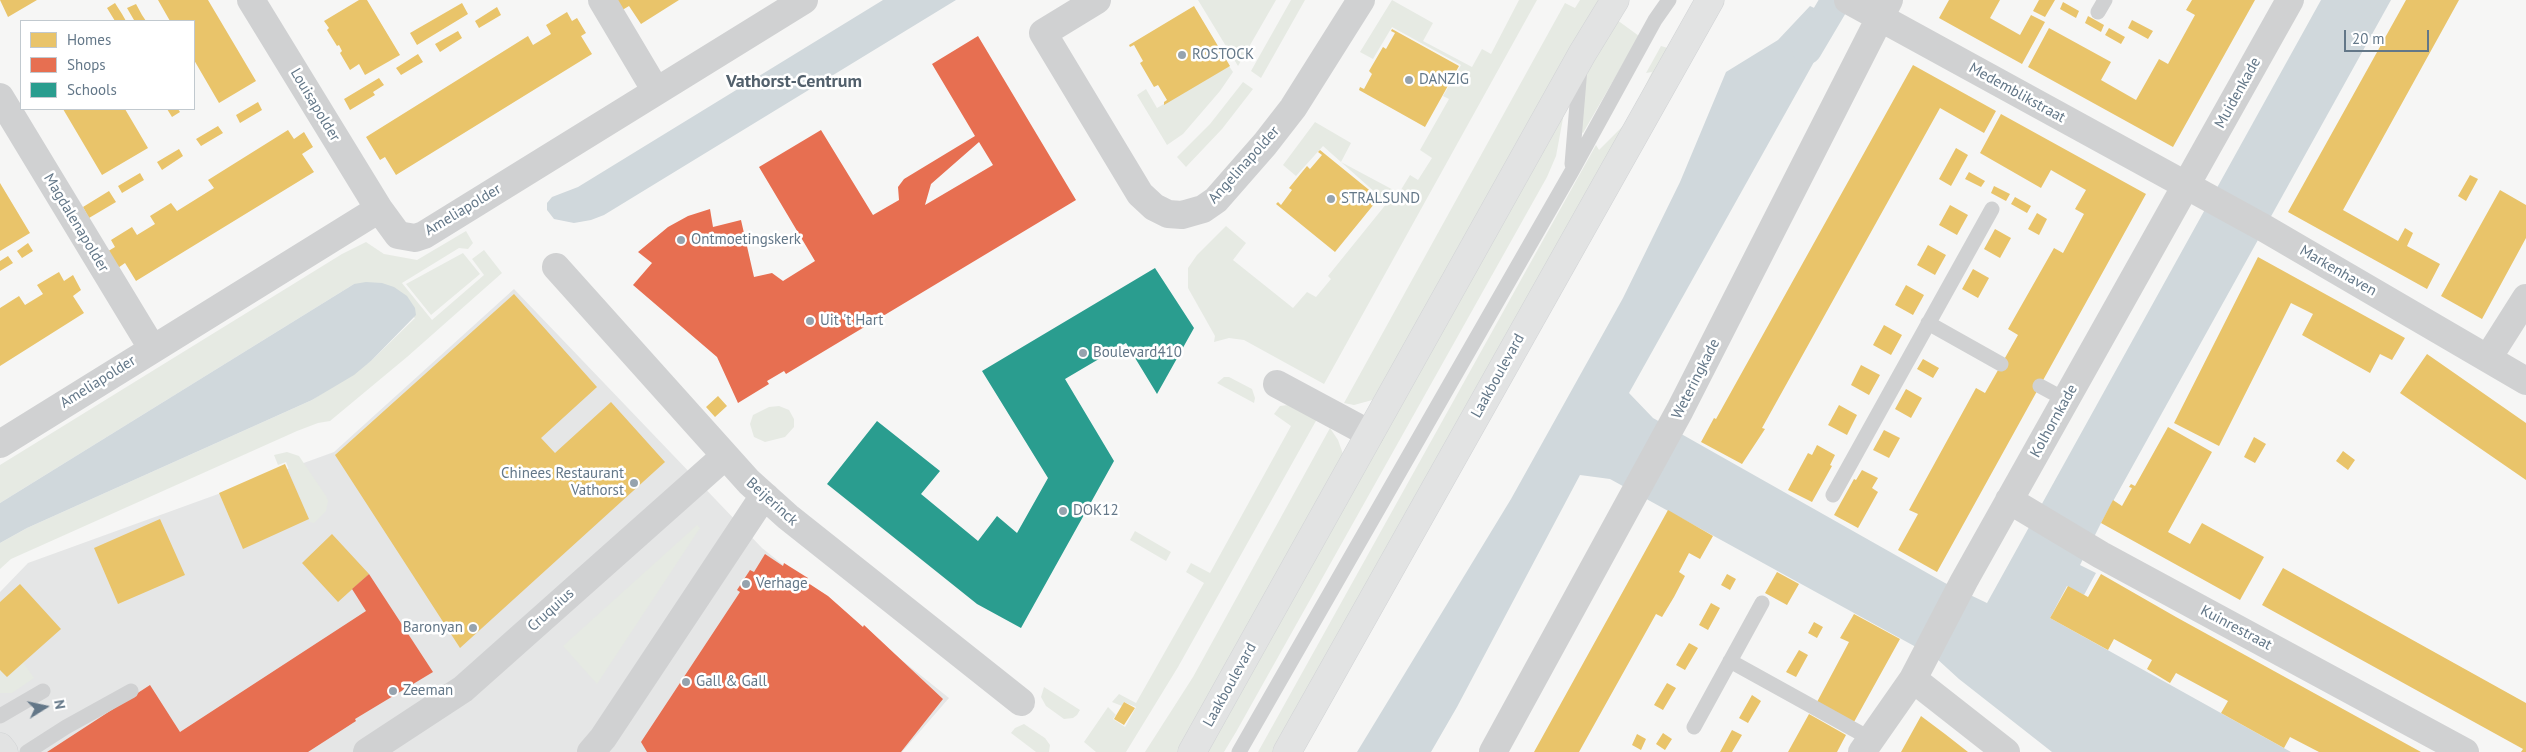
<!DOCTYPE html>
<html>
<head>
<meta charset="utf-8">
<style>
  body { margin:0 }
  #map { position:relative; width:2526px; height:752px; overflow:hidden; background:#f6f6f5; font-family:"PT Sans",sans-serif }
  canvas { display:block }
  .legend { position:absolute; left:20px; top:20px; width:175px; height:90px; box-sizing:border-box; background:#fff; border:1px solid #c1c9cf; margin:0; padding:6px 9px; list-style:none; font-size:15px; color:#637788 }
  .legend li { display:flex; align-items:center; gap:10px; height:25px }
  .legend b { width:25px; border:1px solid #c1c9cf }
  .north { position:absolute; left:20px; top:682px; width:50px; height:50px; -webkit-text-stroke:4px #fff; paint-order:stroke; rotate:80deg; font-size:14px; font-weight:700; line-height:20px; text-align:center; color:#637788 }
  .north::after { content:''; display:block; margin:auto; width:18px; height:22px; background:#637788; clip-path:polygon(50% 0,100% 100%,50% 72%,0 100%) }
  .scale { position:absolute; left:2344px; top:30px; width:85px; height:22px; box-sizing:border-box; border:2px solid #637788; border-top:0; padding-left:6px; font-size:15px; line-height:18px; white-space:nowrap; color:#637788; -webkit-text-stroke:4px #fff; paint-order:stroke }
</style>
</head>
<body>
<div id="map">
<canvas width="2526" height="752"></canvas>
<ul class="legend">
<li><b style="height:14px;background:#e9c46a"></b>Homes</li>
<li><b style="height:14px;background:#e76f51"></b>Shops</li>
<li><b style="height:14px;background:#2a9d8f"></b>Schools</li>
</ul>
<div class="north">N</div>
<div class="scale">20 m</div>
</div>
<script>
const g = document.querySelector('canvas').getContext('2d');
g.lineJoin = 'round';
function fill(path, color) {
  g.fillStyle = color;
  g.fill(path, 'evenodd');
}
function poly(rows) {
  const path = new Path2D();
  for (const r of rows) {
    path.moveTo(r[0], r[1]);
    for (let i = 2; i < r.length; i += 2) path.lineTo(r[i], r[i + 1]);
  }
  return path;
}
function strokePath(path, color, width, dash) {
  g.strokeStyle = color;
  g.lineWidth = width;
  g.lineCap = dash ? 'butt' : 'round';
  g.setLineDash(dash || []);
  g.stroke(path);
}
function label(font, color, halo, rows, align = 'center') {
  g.font = font + ' "PT Sans",sans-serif';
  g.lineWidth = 5;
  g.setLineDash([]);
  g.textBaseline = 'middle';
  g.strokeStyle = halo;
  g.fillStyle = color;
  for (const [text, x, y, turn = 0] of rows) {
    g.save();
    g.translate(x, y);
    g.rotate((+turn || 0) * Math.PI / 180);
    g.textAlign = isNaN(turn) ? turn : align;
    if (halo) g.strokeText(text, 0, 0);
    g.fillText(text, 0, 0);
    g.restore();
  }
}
const built = poly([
  [514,289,762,548,949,698,902,752,0,752,0,592,28,563,334,452]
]);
const green = poly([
  [1198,0,1276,0,1238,66],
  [1291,0,1305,0,1261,78,1251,71],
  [1392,0,1433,23,1423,41,1472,67,1482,49,1491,54,1519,0,1537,0,1324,384,1244,340,1229,338,1214,342,1215,336,1188,288,1188,268,1197,255,1226,226,1246,243,1233,260,1293,308,1307,292,1316,297,1331,279,1328,276,1387,203,1323,146,1296,176,1283,165,1315,122,1351,143,1341,162,1399,193,1410,175,1418,180,1432,158,1420,150,1449,99,1443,96,1461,65,1392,27,1373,59,1360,52],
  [1580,0,1598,0,1601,5,1376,399,1354,405,1344,403,1565,3,1575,8],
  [1613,17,1639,36,1583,133,1581,132,1586,78,1591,57],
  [1661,46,1671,49,1279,752,1258,752,1596,145,1599,150,1628,121,1652,72,1646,73],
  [1229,66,1233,72,1220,91,1183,134,1167,145,1137,95,1146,89,1157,108],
  [1243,82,1253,89,1222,129,1186,167,1177,157,1210,124],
  [1564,113,1556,156,1547,177,1236,732,1224,752,1202,752],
  [466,231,473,243,468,249,459,248,402,283,432,320,484,275,472,259,484,250,502,273,407,357,330,421,318,423,297,431,11,559,0,569,0,543,27,528,312,400,372,360,415,318,354,284,0,503,0,465,342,254,366,242,384,254,417,260],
  [463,253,480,274,431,315,406,284],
  [1224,377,1229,377,1252,389,1255,398,1254,403,1217,383],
  [1288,405,1317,419,1178,667,1126,752,1096,752,1084,742,1108,707,1116,715,1113,719,1125,727,1136,707,1124,702,1122,706,1112,702,1119,694,1136,703,1204,583,1186,572,1191,563,1210,573,1291,426,1274,414,1280,406],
  [769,407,779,406,789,410,794,419,794,427,785,437,765,442,754,437,750,424,753,415],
  [1330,428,1338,440,1343,454,1182,752,1145,752,1193,677],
  [287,452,299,456,326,496,328,501,326,511,314,523,310,522,286,462,278,465,274,455],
  [697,525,700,528,597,684,563,646],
  [1135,531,1171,552,1166,561,1130,540],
  [23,662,34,678,12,693,0,693,0,670,7,677],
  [1044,687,1080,710,1077,715,1073,718,1064,719,1046,706,1041,697],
  [1024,724,1045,738,1050,745,1049,752,1036,752,1011,733,1015,728]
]);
const water = poly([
  [883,0,956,0,604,215,591,220,574,223,554,219,547,210,547,203,552,197,578,187],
  [2321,0,2391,0,2101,523,2080,565,2096,573,2084,595,2067,586,2050,618,2291,752,2052,752,1959,679,1936,658,1610,479,1580,475,1457,707,1431,752,1357,752,1511,499,1623,298,1680,182,1726,72,1778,40,1810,6,1838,19,1629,393,1653,418,1945,583,1987,603],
  [366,282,382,283,394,287,407,296,415,308,416,315,372,360,354,375,312,400,27,528,0,543,0,503,354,284]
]);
const homes = poly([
  [0,0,37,0,8,17],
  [158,0,208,0,256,81,219,103,194,60,194,21,170,21],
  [359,0,367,0,400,55,365,75,359,64,350,70,340,53,342,51,339,45,337,46,327,30,329,28,324,21],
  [611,0,679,0,641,24,629,6,619,12],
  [1949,0,2000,0,1990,18,2020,35,2031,15,2045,22,2022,64,1939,18],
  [2039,0,2055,0,2045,17,2033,11],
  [2192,0,2255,0,2173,147,2028,67,2049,28,2111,62,2101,80,2136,100,2159,59,2168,64,2195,15,2186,10],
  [2406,0,2459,0,2343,210,2398,241,2405,228,2413,233,2407,246,2440,264,2427,289,2288,212],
  [2063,2,2079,11,2076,18,2060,9],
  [115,3,122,14,126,21,115,21,107,8],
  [462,3,468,14,417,45,410,33],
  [136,4,142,15,146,21,134,20,127,8],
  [1194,6,1230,66,1164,105,1164,102,1167,100,1158,85,1154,87,1140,63,1143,61,1134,45,1130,47,1129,45],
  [497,7,501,15,479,28,475,21],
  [567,12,572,21,577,18,586,33,581,36,592,54,396,175,385,157,380,160,366,137,528,36,533,45,551,34,546,25],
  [2088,16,2104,25,2101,32,2085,23],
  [2132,20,2153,31,2148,39,2128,28],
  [2109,28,2125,37,2121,44,2105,35],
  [1392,29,1459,66,1425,127,1359,90,1360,87,1364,89,1372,74,1369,71,1383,47,1386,49,1395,33,1391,31],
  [458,31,462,38,440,52,435,44],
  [418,54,423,62,401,75,396,68],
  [1913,65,1996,111,1984,133,1940,108,1762,428,1765,429,1742,464,1701,442,1714,418,1716,419],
  [379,78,384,85,373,92,375,95,350,110,344,99],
  [258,102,262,110,240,123,236,115],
  [63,109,125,109,148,148,102,175],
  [167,109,178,109,180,112,172,117],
  [2001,114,2146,194,1937,572,1898,550,1918,514,1909,510,1976,388,1985,393,2018,335,2008,329,2054,248,2063,253,2084,214,2075,209,2086,190,2051,170,2041,188,1980,153],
  [218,126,223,133,201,146,196,139],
  [288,130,294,139,304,132,313,147,302,154,314,172,136,281,125,263,115,270,105,253,115,247,111,240,132,227,137,235,155,224,150,216,171,203,177,211,214,188,208,180],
  [1956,148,1968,155,1951,186,1939,179],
  [179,149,183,156,162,170,157,162],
  [1320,150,1379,198,1335,252,1276,204,1278,202,1281,205,1292,190,1289,188,1307,166,1310,169,1322,155,1318,152],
  [1969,172,1985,181,1981,187,1965,179],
  [140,173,144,180,122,193,118,186],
  [2470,175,2478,179,2466,201,2458,196],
  [0,183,30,233,0,251],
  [1994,186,2010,194,2006,201,1991,193],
  [2500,190,2526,205,2526,238,2482,319,2441,296],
  [109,191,116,202,89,218,83,207],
  [2015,197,2031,206,2027,213,2011,204],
  [1950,205,1968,215,1957,235,1939,225],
  [2037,213,2047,219,2039,235,2028,229],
  [1995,229,2011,238,2000,258,1984,249],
  [28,243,33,251,22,258,17,251],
  [1928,245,1946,255,1935,275,1917,265],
  [8,256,13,263,0,271,0,261],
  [2258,257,2405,338,2392,360,2380,354,2370,373,2302,335,2313,314,2291,303,2219,446,2174,423],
  [1973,269,1989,278,1978,298,1962,289],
  [59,272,64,281,73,275,81,290,73,296,84,313,0,366,0,308,19,296,25,305,43,294,37,285],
  [1906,285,1924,295,1913,315,1895,305],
  [514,294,597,387,541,438,555,453,611,402,665,462,460,648,335,455],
  [1884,325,1902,335,1891,355,1873,345],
  [2427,354,2526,423,2526,480,2400,393],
  [1923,359,1939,368,1933,378,1917,369],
  [1861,365,1880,375,1869,395,1851,385],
  [1906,389,1922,398,1911,418,1895,409],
  [718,396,727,406,715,417,706,407],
  [1839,405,1857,415,1847,435,1828,425],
  [2168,427,2212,452,2168,532,2190,544,2202,523,2264,557,2240,600,2101,523,2113,500,2122,506,2132,488,2129,487,2131,484,2135,486],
  [1884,430,1900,438,1889,458,1873,450],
  [2254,437,2266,444,2255,463,2244,457],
  [1817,445,1835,455,1830,465,1832,466,1812,502,1788,490,1808,453,1812,455],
  [2343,451,2355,460,2348,470,2336,461],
  [285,464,309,519,243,549,219,493],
  [1862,470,1878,478,1872,488,1878,492,1858,528,1834,515,1854,479,1856,480],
  [1668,510,1713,536,1700,559,1689,553,1679,572,1685,576,1674,597,1662,617,1656,614,1579,752,1534,752],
  [160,519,185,575,118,604,94,548],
  [332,534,369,574,338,602,302,563],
  [2283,568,2526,703,2526,752,2521,752,2523,749,2262,605],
  [1777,572,1799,584,1787,605,1765,593],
  [1727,574,1736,579,1730,590,1721,585],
  [2101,574,2176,617,2421,752,2319,752,2290,737,2284,748,2221,713,2228,701,2176,673,2170,683,2147,669,2152,660,2114,639,2108,650,2050,618,2068,586,2088,597],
  [20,584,61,629,7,677,0,670,0,602],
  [1711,603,1720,608,1708,630,1699,625],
  [1854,614,1900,639,1854,722,1817,702,1849,642,1840,638],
  [1814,622,1823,627,1817,638,1808,633],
  [1689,643,1698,648,1685,670,1676,665],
  [1799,650,1808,655,1796,677,1786,672],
  [1667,683,1676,688,1663,710,1654,705],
  [1752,695,1761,701,1748,723,1739,718],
  [1124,702,1135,708,1124,725,1114,719],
  [1809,714,1846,735,1837,752,1788,752],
  [1921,716,1945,734,1968,752,1901,752],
  [1732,730,1742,735,1732,752,1720,752],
  [1663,733,1672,739,1665,750,1656,744],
  [1637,734,1646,739,1641,750,1632,745]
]);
const shops = poly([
  [978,36,1076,200,878,319,879,324,876,320,786,374,784,371,767,381,769,384,738,403,717,357,633,285,652,263,638,252,668,227,688,216,710,209,713,227,741,220,754,277,772,273,783,281,815,261,759,167,821,130,873,215,899,200,898,187,904,179,975,136,932,64],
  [979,142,993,165,925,205,931,184],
  [765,554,783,566,784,563,808,578,805,581,828,596,863,627,864,625,943,699,901,752,647,752,641,742,740,592,737,590,750,570,754,572],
  [369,574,433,672,355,719,356,721,308,752,47,752,150,685,180,732,366,611,352,589]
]);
const schools = poly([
  [1155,268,1194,328,1157,394,1126,343,1065,379,1114,461,1021,628,977,604,827,484,877,421,940,471,921,494,978,541,997,516,1017,533,1048,478,982,371]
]);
const canal = poly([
  [1807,49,1836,0]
]);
const lane = poly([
  [2098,12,2105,0],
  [1572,164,1580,68],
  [1928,323,2001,364],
  [2040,386,2066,400],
  [1833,495,1992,209],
  [1730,661,1871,739],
  [0,716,43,691],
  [1694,727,1762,603],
  [27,752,66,727,131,691],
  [1239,752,1572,171,1655,20,1669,0]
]);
const street = poly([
  [251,0,379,209],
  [602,0,656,91],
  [1097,0,1043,33,1140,194,1154,207,1168,214,1182,215,1203,209,1216,200,1265,144,1293,108,1361,0],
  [1848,0,2264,228,2526,381],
  [0,97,152,348],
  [556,267,749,482,788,517,1021,702],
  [2488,358,2526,298],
  [1277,384,1370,434],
  [0,444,379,209,398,235,415,238,424,235,804,0],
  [2009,500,2101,555,2465,752],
  [1913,679,2006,752],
  [367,752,463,689,725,456],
  [591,752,603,738,757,506,766,497],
  [1493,752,1680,410,1889,0],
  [1862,752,1913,679,1964,581,2290,0]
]);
const secondary = poly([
  [0,747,4,752],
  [1192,752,1582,54,1615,0],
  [1287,752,1710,0]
]);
const markers = [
  [1182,55,5,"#96a3ae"],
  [1409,80,5,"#96a3ae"],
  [1331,199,5,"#96a3ae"],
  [681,240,5,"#96a3ae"],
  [810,321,5,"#96a3ae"],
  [1083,353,5,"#96a3ae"],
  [634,483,5,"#96a3ae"],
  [1063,511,5,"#96a3ae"],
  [746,584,5,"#96a3ae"],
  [473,628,5,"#96a3ae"],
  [686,682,5,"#96a3ae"],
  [393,691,5,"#96a3ae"]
];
const poiNames = [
  ["ROSTOCK",1192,55],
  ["DANZIG",1419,80],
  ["STRALSUND",1341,199],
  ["Ontmoetingskerk",691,240],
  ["Uit 't Hart",820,321],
  ["Boulevard410",1093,353],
  ["Chinees Restaurant",624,474,"right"],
  ["Vathorst",624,491,"right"],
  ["DOK12",1073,511],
  ["Verhage",756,584],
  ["Baronyan",463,628,"right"],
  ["Gall & Gall",696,682],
  ["Zeeman",403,691]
];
const streetNames = [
  ["Medemblikstraat",2017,93,29],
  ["Muidenkade",2238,93,-61],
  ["Louisapolder",315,105,59],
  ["Angelinapolder",1244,165,-48],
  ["Ameliapolder",463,210,-31],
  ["Magdalenapolder",76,223,59],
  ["Markenhaven",2338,271,30],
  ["Laakboulevard",1498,376,-61],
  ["Weteringkade",1696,379,-63],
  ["Ameliapolder",98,382,-32],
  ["Kolhornkade",2054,421,-61],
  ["Beijerinck",772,502,42],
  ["Cruquius",551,610,-42],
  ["Kuinrestraat",2236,628,28],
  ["Laakboulevard",1230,685,-61]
];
const quarterNames = [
  ["Vathorst-Centrum",794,82]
];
fill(built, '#e5e6e6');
fill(green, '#e6eae3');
fill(water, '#d0d8dc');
fill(homes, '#e9c46a');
fill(shops, '#e76f51');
fill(schools, '#2a9d8f');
strokePath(canal, '#d0d8dc', 30);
strokePath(secondary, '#d1d3d5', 29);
strokePath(lane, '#d0d1d2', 15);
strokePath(street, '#d0d1d2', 28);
strokePath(secondary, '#e2e3e3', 28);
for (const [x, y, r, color] of markers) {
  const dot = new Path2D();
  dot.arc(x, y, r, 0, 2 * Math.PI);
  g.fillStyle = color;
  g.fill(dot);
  strokePath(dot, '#fff', 2);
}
label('15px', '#637788', '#fff', poiNames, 'left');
label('15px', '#637788', '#fff', streetNames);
label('bold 18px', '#52606c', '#fff', quarterNames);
</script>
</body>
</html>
